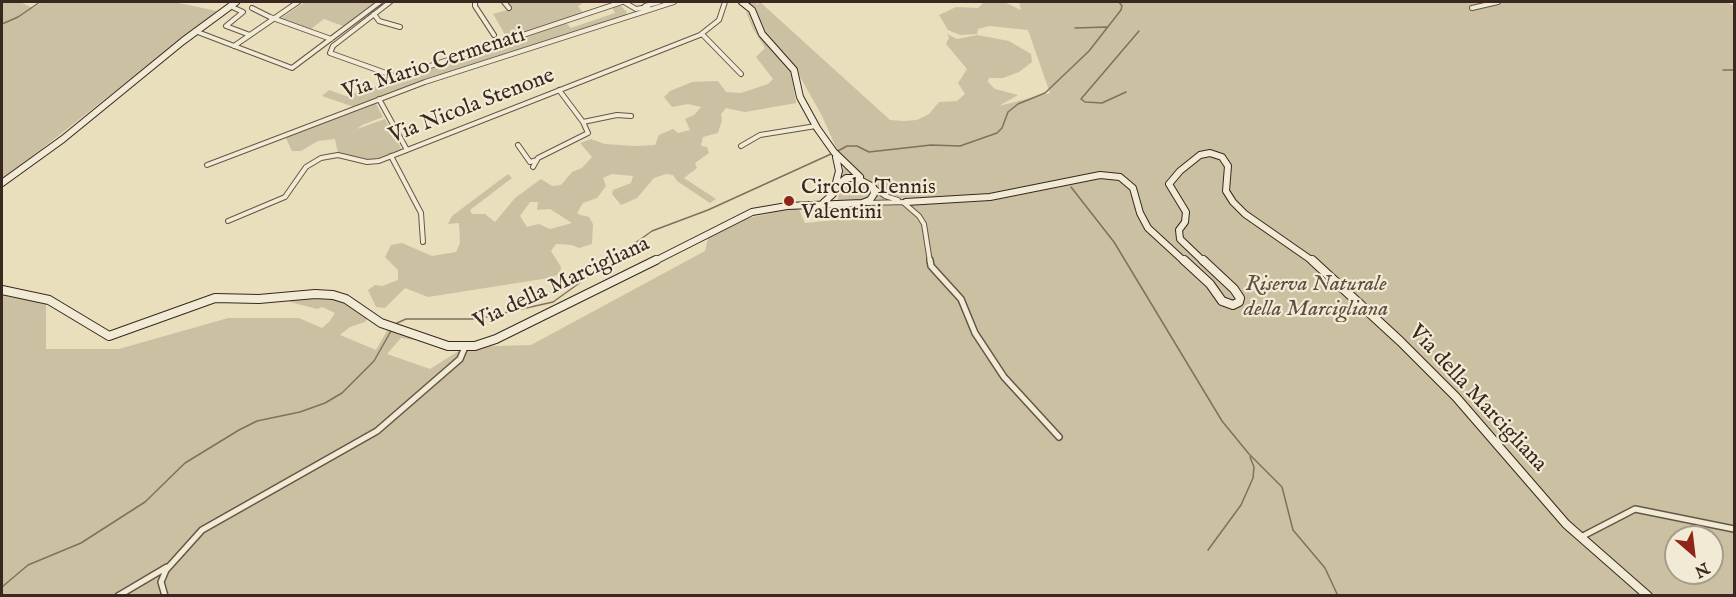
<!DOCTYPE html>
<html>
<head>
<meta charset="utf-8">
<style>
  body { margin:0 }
  #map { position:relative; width:1736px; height:597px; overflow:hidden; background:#e9dfbd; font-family:"IM FELL English",serif }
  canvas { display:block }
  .frame { position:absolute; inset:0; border:3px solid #3a271f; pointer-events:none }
  .north { position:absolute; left:1664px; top:525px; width:60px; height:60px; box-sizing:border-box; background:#f1ead4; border:2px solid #a89c8c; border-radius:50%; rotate:152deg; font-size:16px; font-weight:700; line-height:24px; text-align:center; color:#3a271f }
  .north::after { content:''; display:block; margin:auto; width:21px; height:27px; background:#8f2418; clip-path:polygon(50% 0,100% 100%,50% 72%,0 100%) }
</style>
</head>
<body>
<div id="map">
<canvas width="1736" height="597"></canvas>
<div class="frame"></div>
<div class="north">N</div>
</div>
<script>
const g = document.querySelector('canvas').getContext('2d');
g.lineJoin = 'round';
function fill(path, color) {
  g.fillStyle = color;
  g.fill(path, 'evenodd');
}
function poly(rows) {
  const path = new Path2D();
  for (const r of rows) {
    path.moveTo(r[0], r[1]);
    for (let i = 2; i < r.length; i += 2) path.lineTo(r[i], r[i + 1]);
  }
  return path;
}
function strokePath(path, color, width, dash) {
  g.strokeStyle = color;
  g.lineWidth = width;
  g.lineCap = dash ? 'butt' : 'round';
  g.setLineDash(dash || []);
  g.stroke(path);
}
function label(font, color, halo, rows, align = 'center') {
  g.font = font + ' "IM FELL English",serif';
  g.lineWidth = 4.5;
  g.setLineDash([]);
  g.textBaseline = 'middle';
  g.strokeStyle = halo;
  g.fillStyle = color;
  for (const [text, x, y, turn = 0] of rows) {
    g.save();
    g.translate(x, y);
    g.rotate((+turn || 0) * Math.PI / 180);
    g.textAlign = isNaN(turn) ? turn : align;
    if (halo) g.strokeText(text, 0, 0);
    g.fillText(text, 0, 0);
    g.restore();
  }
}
const green = poly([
  [2,2,20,2,33,8,43,2,174,2,217,11,2,180],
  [305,2,375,2,343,26,324,19,311,29,280,19],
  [502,2,580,2,582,4,578,6,583,13,507,38,493,14,507,10],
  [744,2,753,2,759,5,757,2,760,2,890,120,903,121,917,120,929,114,939,102,957,101,965,94,958,83,967,69,946,44,949,38,947,34,957,39,977,35,1009,41,1031,54,1032,62,1019,72,1003,78,989,78,988,82,995,89,1018,95,999,106,1050,93,1028,30,989,26,978,29,977,34,960,35,948,30,939,15,956,7,978,8,984,2,1004,2,1021,10,1019,2,1727,2,1734,6,1734,595,2,596,2,293,46,304,46,349,119,349,228,318,299,318,322,328,329,322,335,313,322,307,317,309,290,302,291,298,336,297,367,319,365,322,350,327,340,335,376,350,388,329,415,337,414,340,401,338,387,354,430,369,465,347,531,345,705,251,708,238,721,229,744,219,798,207,805,223,834,220,844,165,821,114,799,75,767,37],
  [1676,537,1712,537,1712,573,1676,573],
  [617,5,621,6,627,12,626,16,536,47,423,81,354,107,322,96,329,90,346,96,566,23,571,28,615,13,612,7],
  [746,12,751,13,791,71,796,103,745,112,726,108,721,114,722,120,718,133,703,137,701,146,707,147,709,153,695,163,697,168,684,178,716,199,710,203,677,181,673,175,666,174,654,178,637,198,621,205,612,194,613,190,631,183,633,176,612,174,603,178,606,186,597,198,583,203,577,213,580,215,589,217,593,224,592,244,579,248,572,245,556,244,551,251,561,267,560,274,549,278,428,297,405,288,385,308,376,307,368,290,375,285,382,286,398,280,398,270,385,257,391,245,402,243,432,256,456,252,460,243,459,223,448,224,452,216,508,174,512,178,470,210,472,214,485,214,495,222,515,198,541,179,552,186,561,185,572,172,582,168,592,157,580,143,591,139,605,144,635,146,655,145,659,135,673,129,678,133,690,130,685,119,694,115,701,107,688,104,672,107,664,97,670,91,692,82,718,81,726,92,741,93,768,84,773,79,756,57,765,48,753,29],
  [530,202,538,202,537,210,550,209,572,223,550,229,539,224,527,227,520,216],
  [375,102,383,117,362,125,357,129,385,119,402,150,376,159,364,160,338,153,335,139,318,141,301,151,292,151,285,136]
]);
const stream = poly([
  [2,24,18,17,40,2],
  [1075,28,1107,27],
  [1723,70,1734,70],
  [1126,92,1102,103,1085,102,1081,99,1139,31],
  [838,151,847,146,857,146,869,152,931,145,960,146,997,133,1002,128,1008,112,1018,104,1045,93,1089,51,1121,10,1122,6,1119,2],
  [1071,187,1114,242,1222,421,1249,454,1282,487,1293,530,1325,568,1338,596],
  [395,324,406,319,477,319,553,302,652,231,708,210,831,154],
  [1208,550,1241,505,1253,478,1254,467,1250,457],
  [2,587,28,565,81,543,145,502,185,463,239,430,257,421,300,412,325,403,342,393,374,361,391,331]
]);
const streetFar1 = poly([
  [390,2,333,46,330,53,397,77,622,2],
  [475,2,475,6,494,35],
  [504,2,509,8],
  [624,2,636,9,648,7],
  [230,6,243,12,226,26,250,35],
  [645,6,659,2],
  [252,8,270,17,331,39],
  [1472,8,1498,2],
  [374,14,379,21,400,27],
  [195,31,292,68,380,2],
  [702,34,741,74],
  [234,46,298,2],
  [379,99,407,150],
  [583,122,617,115,631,116],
  [518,145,530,162,537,160],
  [741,146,760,135,816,126],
  [391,156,421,213,423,242],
  [207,165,425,82,674,2],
  [533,167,538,158,588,133,583,122,559,90],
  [873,187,885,196,898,200],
  [867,203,906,202],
  [904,203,919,216,924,224,930,262],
  [228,221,285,197,306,167,321,158,338,155,367,162,379,161,700,35,719,20,725,2]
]);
const street = poly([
  [930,260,931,266,961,299,975,333,1004,377,1059,437],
  [1581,537,1635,509,1734,529],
  [118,596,167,567],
  [165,596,161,582,166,570,202,530,377,431,460,359,465,347]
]);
const secondaryFar1 = poly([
  [742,2,752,10,762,34,794,70,800,97,817,128,834,152,860,177],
  [2,183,63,139,183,41,236,2],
  [906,202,990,197,1100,175,1120,177,1133,188,1140,213,1148,228,1185,262],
  [823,203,833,194,839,171,836,157],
  [653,262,752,212,787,206,862,203,870,200,874,194,873,187,856,178,846,178,836,186],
  [1204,262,1180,239,1179,230,1185,222,1186,212,1169,184,1180,171,1200,155,1210,153,1222,157,1228,166,1226,191,1233,202,1245,214,1314,262]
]);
const secondary = poly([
  [1184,260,1210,284,1222,301,1233,305,1239,302,1240,298,1234,289,1203,260],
  [1312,260,1400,341,1456,397,1566,524,1648,596],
  [2,290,49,300,109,336,215,298,259,299,315,294,333,295,346,299,381,323,448,346,475,346,496,339,656,260]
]);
const markers = [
  [789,201,6,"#8f2418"]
];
const streetNames = [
  ["Via Mario Cermenati",434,65,-18],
  ["Via Nicola Stenone",472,107,-21],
  ["Via della Marcigliana",562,284,-25],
  ["Via della Marcigliana",1477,399,47]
];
const poiNames = [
  ["Circolo Tennis",801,188],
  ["Valentini",801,213]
];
const parkNames = [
  ["Riserva Naturale",1316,285],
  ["della Marcigliana",1316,310]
];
fill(green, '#cbc0a2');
strokePath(stream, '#80705d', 1.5);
strokePath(streetFar1, '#665546', 6);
strokePath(street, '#665546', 8);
strokePath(secondaryFar1, '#3a271f', 8);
strokePath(secondary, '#3a271f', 10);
strokePath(streetFar1, '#f1ead4', 4);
strokePath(street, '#f1ead4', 5);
strokePath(secondaryFar1, '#f1ead4', 6);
strokePath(secondary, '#f1ead4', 8);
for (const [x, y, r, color] of markers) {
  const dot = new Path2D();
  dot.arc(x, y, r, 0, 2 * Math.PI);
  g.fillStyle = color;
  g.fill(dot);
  strokePath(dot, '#f1ead4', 2);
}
label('22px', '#3a271f', '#f1ead4', streetNames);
label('22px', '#3a271f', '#f1ead4', poiNames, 'left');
label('italic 22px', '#5e4d40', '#f1ead4', parkNames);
</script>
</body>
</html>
